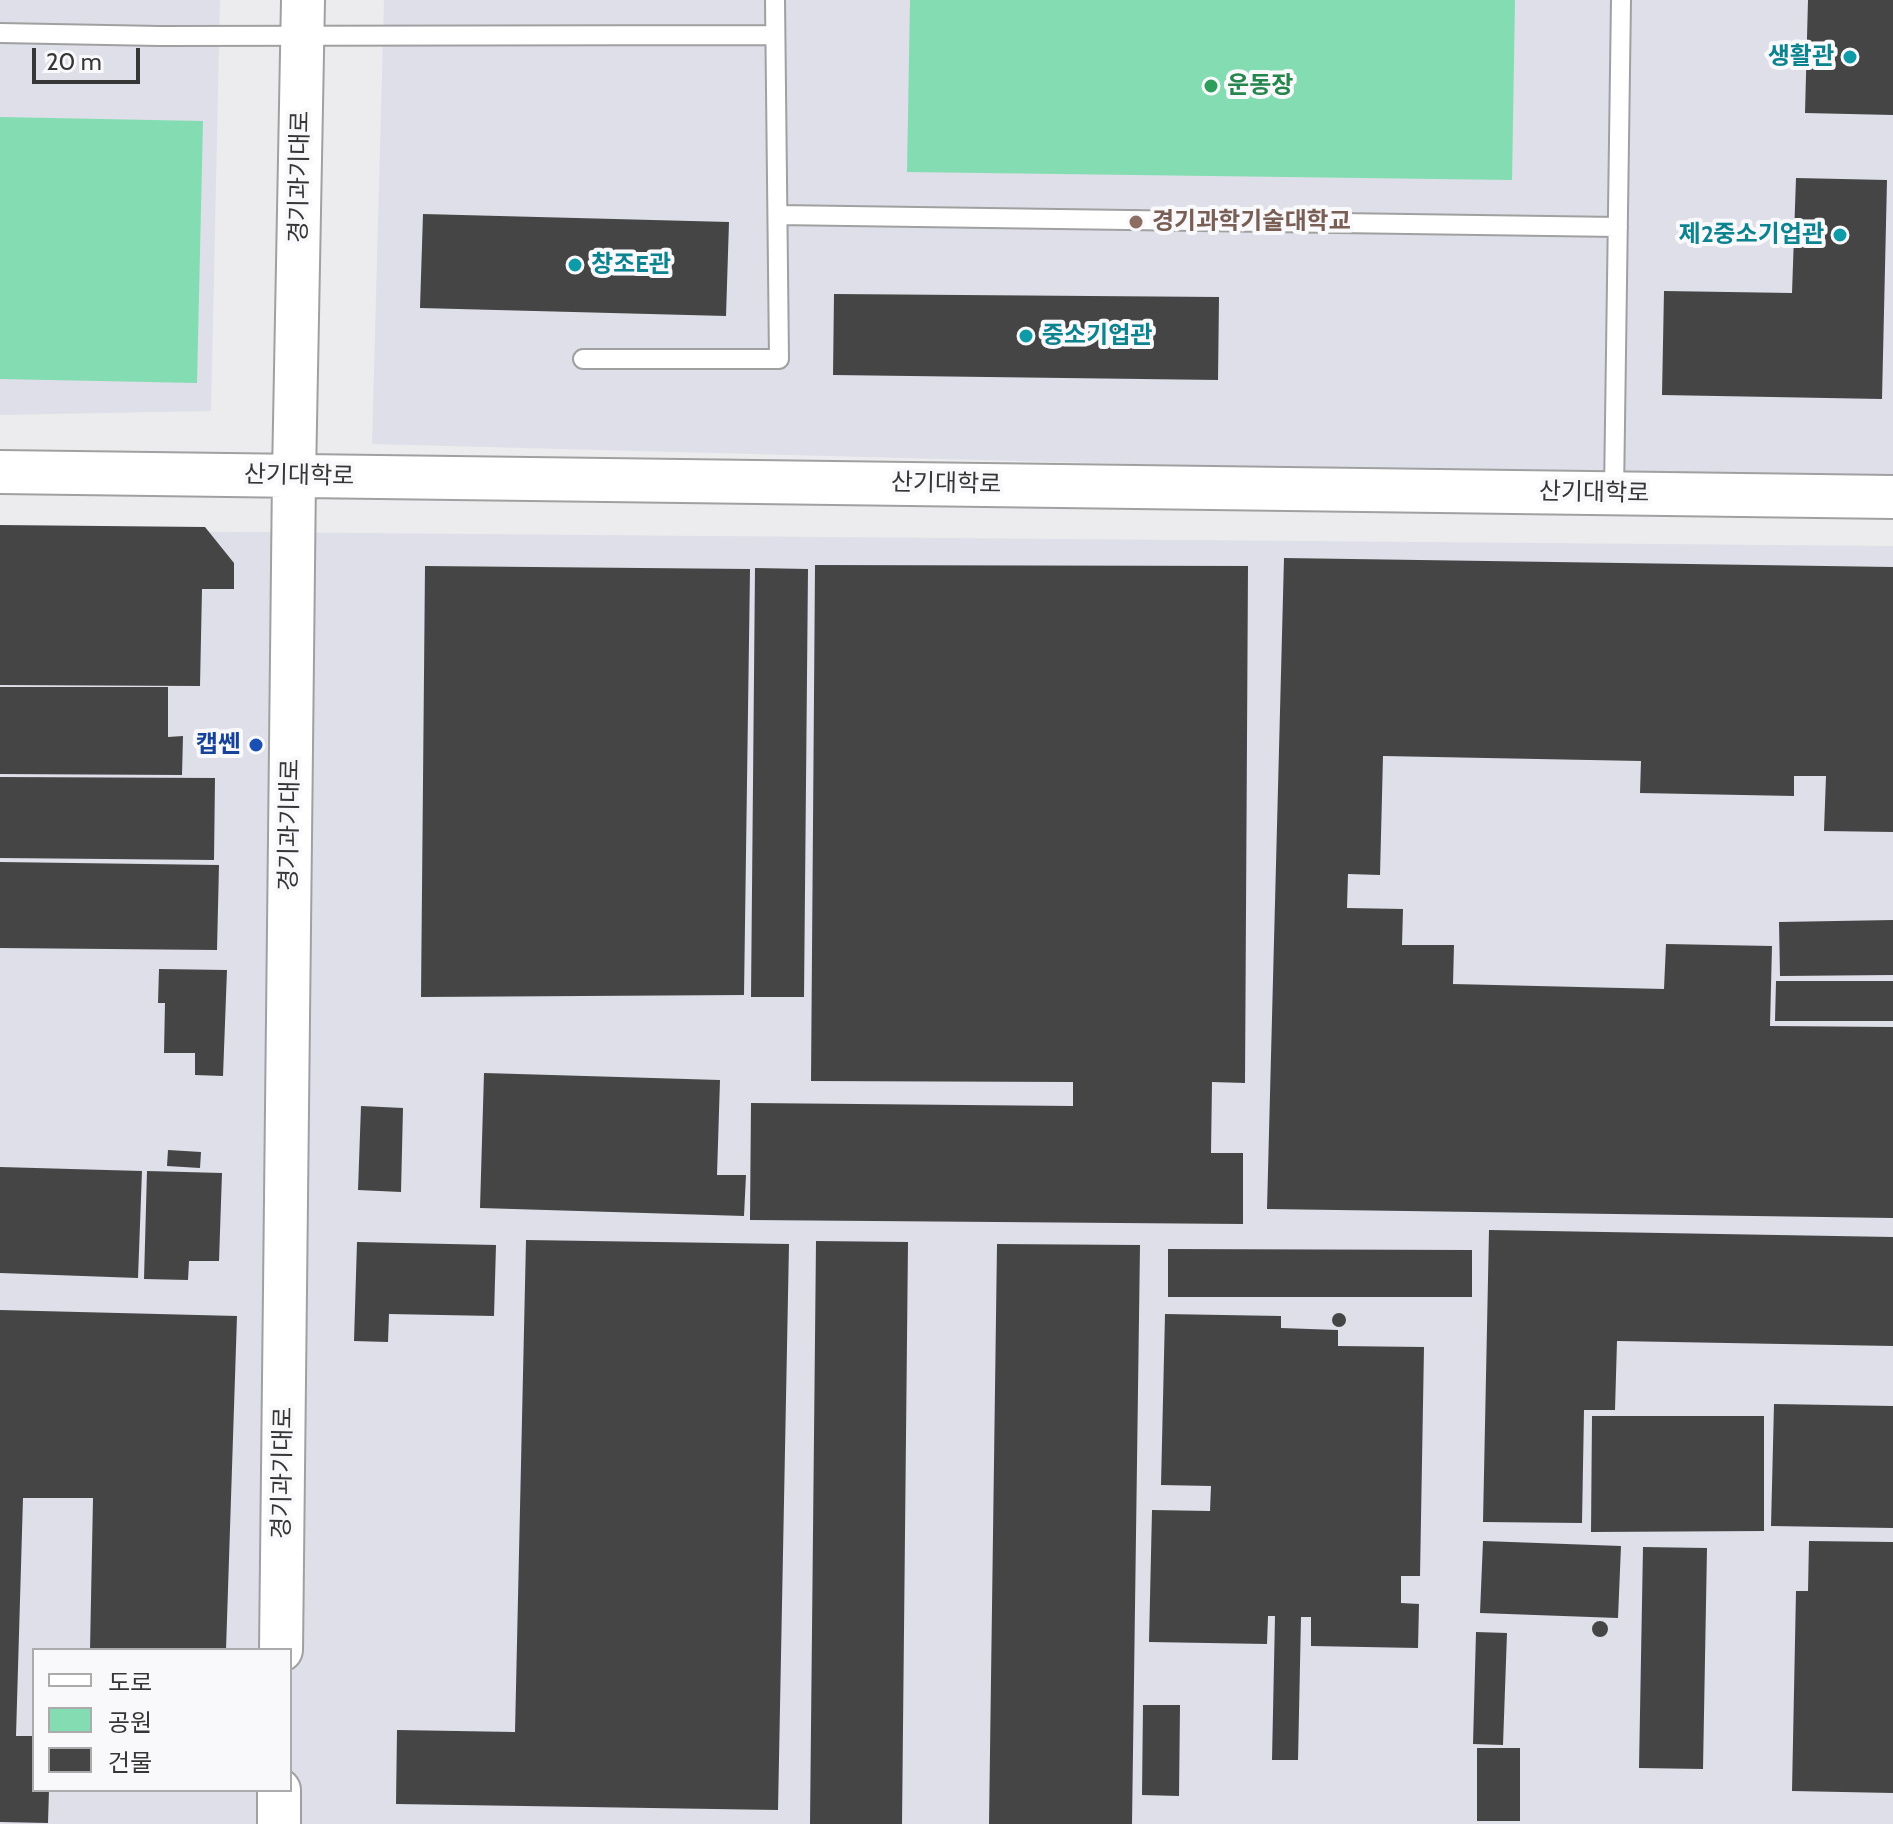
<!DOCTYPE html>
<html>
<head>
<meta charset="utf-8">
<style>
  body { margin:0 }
  #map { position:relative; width:1893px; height:1824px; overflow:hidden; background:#ececee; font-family:Cabin,"Noto Sans KR",sans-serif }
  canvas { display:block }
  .legend { position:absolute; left:32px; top:1648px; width:260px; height:144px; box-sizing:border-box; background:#f9f9fb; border:2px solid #ababac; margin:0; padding:10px 14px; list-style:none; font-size:24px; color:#363636 }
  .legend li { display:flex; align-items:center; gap:16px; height:40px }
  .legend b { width:40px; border:2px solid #ababac }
  .scale { position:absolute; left:32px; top:48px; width:108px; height:36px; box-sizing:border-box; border:4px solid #363636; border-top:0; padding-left:10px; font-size:24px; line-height:28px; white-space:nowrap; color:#363636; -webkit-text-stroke:6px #f9f9fb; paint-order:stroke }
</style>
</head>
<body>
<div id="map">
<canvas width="1893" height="1824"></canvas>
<ul class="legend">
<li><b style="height:10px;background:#fff"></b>도로</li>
<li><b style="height:22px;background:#84ddb2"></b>공원</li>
<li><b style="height:22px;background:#464546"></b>건물</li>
</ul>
<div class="scale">20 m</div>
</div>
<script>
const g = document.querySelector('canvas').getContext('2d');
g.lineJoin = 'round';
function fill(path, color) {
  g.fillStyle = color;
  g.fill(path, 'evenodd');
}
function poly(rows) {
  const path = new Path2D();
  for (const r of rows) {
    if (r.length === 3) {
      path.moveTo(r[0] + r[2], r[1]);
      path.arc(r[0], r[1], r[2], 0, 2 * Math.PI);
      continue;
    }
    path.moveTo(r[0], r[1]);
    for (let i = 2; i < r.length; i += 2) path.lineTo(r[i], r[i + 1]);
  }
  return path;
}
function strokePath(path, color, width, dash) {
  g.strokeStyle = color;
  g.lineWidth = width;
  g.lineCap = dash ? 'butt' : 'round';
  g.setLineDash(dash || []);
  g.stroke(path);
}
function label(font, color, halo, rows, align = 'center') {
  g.font = font + ' Cabin,"Noto Sans KR",sans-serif';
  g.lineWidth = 8;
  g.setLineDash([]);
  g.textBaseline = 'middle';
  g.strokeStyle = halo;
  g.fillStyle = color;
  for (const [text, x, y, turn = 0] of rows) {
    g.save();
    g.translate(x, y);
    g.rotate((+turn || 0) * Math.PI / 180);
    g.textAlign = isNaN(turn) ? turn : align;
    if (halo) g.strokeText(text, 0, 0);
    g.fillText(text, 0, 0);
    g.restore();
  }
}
const built = poly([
  [0,0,220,0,211,411,0,415],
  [384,0,1893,0,1893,484,372,444],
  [0,530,1893,546,1893,1824,0,1824],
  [34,1650,290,1650,290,1790,34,1790]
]);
const green = poly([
  [910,0,1515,0,1512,180,907,172],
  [0,117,203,121,197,383,0,379]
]);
const building = poly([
  [1808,0,1893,0,1893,115,1805,113],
  [1796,178,1887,180,1882,399,1662,395,1664,291,1792,293],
  [423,214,729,222,726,316,420,308],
  [834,294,1219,297,1218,380,833,375],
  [0,525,205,527,234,563,234,589,202,589,200,686,0,685],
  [1284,558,1893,567,1893,832,1824,831,1826,776,1794,776,1794,796,1640,793,1641,761,1383,756,1380,875,1348,874,1347,908,1403,909,1402,945,1454,945,1453,984,1664,989,1666,944,1772,946,1770,1026,1893,1027,1893,1218,1267,1209],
  [815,565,1248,566,1245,1083,1212,1082,1211,1153,1243,1153,1243,1224,750,1220,751,1103,1073,1106,1073,1082,811,1081],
  [425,566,750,569,744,995,421,997],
  [755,568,808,569,804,997,751,997],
  [0,687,168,687,168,737,183,736,182,775,0,774],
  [0,777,215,778,214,860,0,858],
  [0,862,219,865,217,950,0,948],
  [1893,920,1893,975,1780,976,1779,922],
  [159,969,227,970,223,1076,195,1075,195,1053,164,1053,165,1003,158,1003],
  [1776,981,1893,981,1893,1021,1775,1021],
  [484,1073,720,1080,717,1175,746,1175,744,1216,480,1208],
  [361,1106,403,1108,401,1192,358,1190],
  [168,1150,201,1152,200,1168,167,1166],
  [0,1167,142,1171,138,1278,0,1273],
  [147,1171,222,1173,219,1261,189,1261,188,1280,144,1279],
  [1489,1230,1893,1237,1893,1346,1617,1341,1615,1410,1584,1410,1582,1523,1483,1522],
  [526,1240,789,1244,778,1810,396,1804,397,1730,515,1732],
  [816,1241,908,1242,902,1824,810,1824],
  [357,1242,496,1245,494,1316,389,1314,388,1342,354,1341],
  [997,1244,1140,1245,1132,1824,989,1824],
  [1168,1249,1472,1250,1472,1297,1168,1297],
  [0,1310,237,1316,226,1650,90,1650,93,1498,23,1498,16,1736,34,1736,34,1790,49,1790,48,1823,0,1822],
  [1339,1320,7],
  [1165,1314,1281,1316,1281,1328,1338,1330,1338,1346,1424,1347,1420,1576,1401,1576,1401,1603,1419,1604,1418,1648,1311,1646,1311,1617,1301,1617,1298,1760,1272,1760,1275,1616,1268,1616,1267,1644,1149,1642,1152,1510,1210,1511,1211,1486,1161,1485],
  [1774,1404,1893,1406,1893,1528,1771,1526],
  [1592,1416,1764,1416,1764,1531,1591,1532],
  [1483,1541,1621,1546,1618,1618,1480,1613],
  [1809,1541,1893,1542,1893,1793,1792,1791,1796,1591,1808,1591],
  [1643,1547,1707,1548,1703,1769,1639,1768],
  [1600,1629,8],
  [1476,1632,1507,1633,1503,1745,1473,1744],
  [1143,1705,1180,1705,1179,1796,1142,1795],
  [1477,1748,1520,1748,1520,1821,1477,1821]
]);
const service = poly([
  [0,33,160,36,775,35],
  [778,215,1618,227],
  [583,359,779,359,775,0],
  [1614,493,1621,0]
]);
const tertiary = poly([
  [0,472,1893,497],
  [281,1650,294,476,303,0],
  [279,1824,279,1790]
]);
const markers = [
  [1850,57,8,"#0f9aa8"],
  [1211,86,8,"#2e9e5b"],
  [1136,222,8,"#8d6e63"],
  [1840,235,8,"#0f9aa8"],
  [575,265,8,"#0f9aa8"],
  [1026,336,8,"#0f9aa8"],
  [256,745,8,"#1a4fb4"]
];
const cultureNames = [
  ["생활관",1834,57],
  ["제2중소기업관",1824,235],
  ["창조E관",591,265,"left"],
  ["중소기업관",1042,336,"left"]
];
const leisureNames = [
  ["운동장",1227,86]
];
const streetNames = [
  ["경기과기대로",300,177,-89],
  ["산기대학로",299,476,1],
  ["산기대학로",946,484,1],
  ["산기대학로",1594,493,1],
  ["경기과기대로",290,825,-89],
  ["경기과기대로",283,1473,-89]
];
const educationNames = [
  ["경기과학기술대학교",1152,222]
];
const transitNames = [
  ["캡쎈",240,745]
];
fill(built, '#dedfe8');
fill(green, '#84ddb2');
fill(building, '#464546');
strokePath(service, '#a0a0a1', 22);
strokePath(tertiary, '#a0a0a1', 46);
strokePath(service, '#fff', 18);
strokePath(tertiary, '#fff', 42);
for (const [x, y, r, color] of markers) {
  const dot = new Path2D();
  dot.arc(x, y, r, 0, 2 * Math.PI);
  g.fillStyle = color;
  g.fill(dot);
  strokePath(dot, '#f9f9fb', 3);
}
label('bold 24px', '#0d838f', '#f9f9fb', cultureNames, 'right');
label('bold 24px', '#27864d', '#f9f9fb', leisureNames, 'left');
label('24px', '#363636', '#f9f9fb', streetNames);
label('bold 24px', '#785e54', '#f9f9fb', educationNames, 'left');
label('bold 24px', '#164399', '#f9f9fb', transitNames, 'right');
</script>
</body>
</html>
